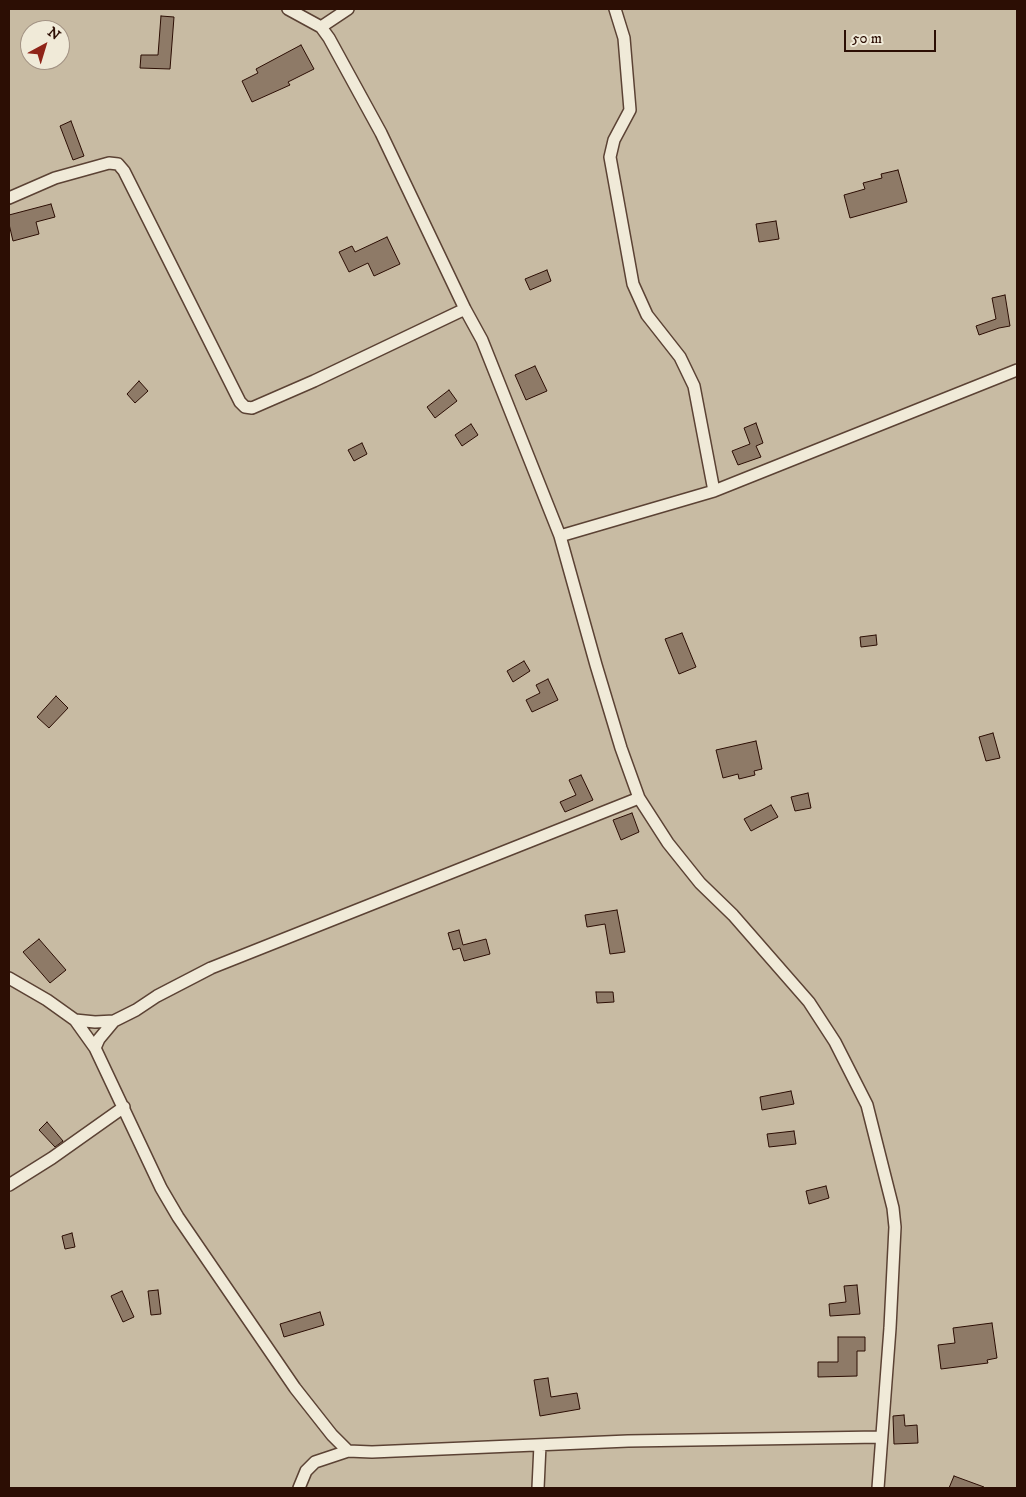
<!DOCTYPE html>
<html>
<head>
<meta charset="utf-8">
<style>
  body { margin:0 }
  #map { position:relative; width:1026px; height:1497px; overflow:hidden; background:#e8dec3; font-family:"IM FELL DW Pica",serif }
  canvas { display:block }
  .frame { position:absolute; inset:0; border:10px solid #2c0e04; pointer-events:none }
  .north { position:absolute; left:20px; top:20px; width:50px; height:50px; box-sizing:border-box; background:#f0ead8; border:1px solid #a29283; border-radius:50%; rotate:39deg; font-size:14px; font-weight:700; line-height:20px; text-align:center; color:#2c0e04 }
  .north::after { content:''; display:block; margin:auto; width:18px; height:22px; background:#8f2418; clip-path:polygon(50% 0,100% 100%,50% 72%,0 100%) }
  .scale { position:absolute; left:844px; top:30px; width:92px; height:22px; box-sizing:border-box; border:2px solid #2c0e04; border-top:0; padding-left:6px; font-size:15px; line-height:18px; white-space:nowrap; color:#2c0e04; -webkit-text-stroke:4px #f0ead8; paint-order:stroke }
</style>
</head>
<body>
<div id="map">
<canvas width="1026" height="1497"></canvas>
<div class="frame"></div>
<div class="north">N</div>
<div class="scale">50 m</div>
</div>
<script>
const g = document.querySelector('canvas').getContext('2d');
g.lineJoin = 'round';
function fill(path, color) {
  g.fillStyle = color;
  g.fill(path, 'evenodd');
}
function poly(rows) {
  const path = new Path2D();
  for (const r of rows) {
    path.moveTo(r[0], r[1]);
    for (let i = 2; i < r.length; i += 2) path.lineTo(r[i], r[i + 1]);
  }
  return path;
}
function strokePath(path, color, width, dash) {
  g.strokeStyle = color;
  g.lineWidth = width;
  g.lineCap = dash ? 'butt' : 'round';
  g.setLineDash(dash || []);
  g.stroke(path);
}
const green = poly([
  [9,9,1017,9,1017,1488,9,1488],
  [30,30,60,30,60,60,30,60]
]);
const building = poly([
  [161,16,174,17,170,69,140,68,141,55,158,55,161,16],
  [301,45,314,69,288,82,290,85,252,102,242,81,258,73,256,69,301,45],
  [71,121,84,156,73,160,60,126,71,121],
  [898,170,907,202,850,218,844,195,865,189,863,183,882,178,881,174,898,170],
  [51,204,55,217,36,222,39,234,13,241,9,224,9,215,51,204],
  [776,221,779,239,759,242,756,224,776,221],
  [387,237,400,264,374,276,368,263,349,272,339,252,352,246,355,252,387,237],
  [547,270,551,281,530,290,525,279,547,270],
  [1005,295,1010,326,999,328,979,335,976,326,996,319,992,298,1005,295],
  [535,366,547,391,526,400,515,375,535,366],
  [139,381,148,391,135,403,127,394,139,381],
  [449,390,457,401,435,418,427,407,449,390],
  [756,423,763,443,756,446,761,457,738,465,732,451,750,444,744,428,756,423],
  [471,424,478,435,462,446,455,435,471,424],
  [362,443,367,454,354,461,348,450,362,443],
  [682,633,696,667,679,674,665,639,682,633],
  [876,635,877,645,861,647,860,637,876,635],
  [524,661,530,671,513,682,507,671,524,661],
  [548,679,558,700,532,712,526,700,540,693,536,685,548,679],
  [56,696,68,708,49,728,37,717,56,696],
  [993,733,1000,758,986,761,979,737,993,733],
  [756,741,762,769,754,771,755,775,739,779,738,774,723,778,716,750,756,741],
  [581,775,593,800,565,812,560,802,576,795,569,780,581,775],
  [808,793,811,808,795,811,791,797,808,793],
  [771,805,778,817,751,831,744,819,771,805],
  [632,813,639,832,621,840,613,820,632,813],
  [617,910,625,952,610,954,605,924,587,927,585,915,617,910],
  [459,930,463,945,486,939,490,954,464,961,460,948,453,950,448,933,459,930],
  [39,939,66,970,50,983,23,952,39,939],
  [596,992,613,992,614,1002,597,1003,596,992],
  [791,1091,794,1104,762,1110,760,1097,791,1091],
  [47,1122,63,1141,55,1147,39,1130,47,1122],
  [794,1131,796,1144,769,1147,767,1134,794,1131],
  [826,1186,829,1198,809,1204,806,1191,826,1186],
  [72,1233,75,1247,65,1249,62,1236,72,1233],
  [857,1285,860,1314,830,1316,829,1304,846,1302,844,1286,857,1285],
  [158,1290,161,1314,151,1315,148,1291,158,1290],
  [122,1291,134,1317,123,1322,111,1296,122,1291],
  [320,1312,324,1325,284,1337,280,1324,320,1312],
  [992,1323,997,1358,987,1360,988,1363,941,1369,938,1345,955,1343,953,1328,992,1323],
  [838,1337,865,1337,865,1351,857,1351,857,1376,818,1377,818,1362,838,1362,838,1337],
  [548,1378,551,1397,577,1393,580,1409,540,1416,534,1380,548,1378],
  [904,1415,905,1426,917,1425,918,1443,894,1444,893,1416,904,1415],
  [954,1476,984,1487,983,1488,949,1488,954,1476]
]);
const street = poly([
  [288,9,321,27,329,38,381,133,465,309,482,340,560,536,596,665,621,748,639,798,668,843,700,883,733,915,809,1002,835,1042,867,1105,893,1208,895,1227,890,1328,878,1488],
  [615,9,624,38,630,110,614,140,610,157,633,284,647,315,680,357,694,386,714,491],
  [321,27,348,9],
  [9,198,55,178,109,163,118,164,124,171,240,402,245,407,252,408,314,381,465,309],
  [560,536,714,491,1017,370],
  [9,978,47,1000,75,1020,95,1048,161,1188,178,1217,295,1388,332,1435,348,1451],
  [75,1020,95,1022,114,1021,136,1010,157,996,211,968,639,798],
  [95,1048,99,1039,114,1021],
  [9,1185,52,1158,124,1107],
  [299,1488,306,1471,315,1462,348,1451,372,1452,628,1441,880,1437],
  [538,1488,540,1445]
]);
fill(green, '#c8bba3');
fill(building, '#8e7a67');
strokePath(building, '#2c0e04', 1);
strokePath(street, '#5b4234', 14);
strokePath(street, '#f0ead8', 11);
</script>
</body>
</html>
